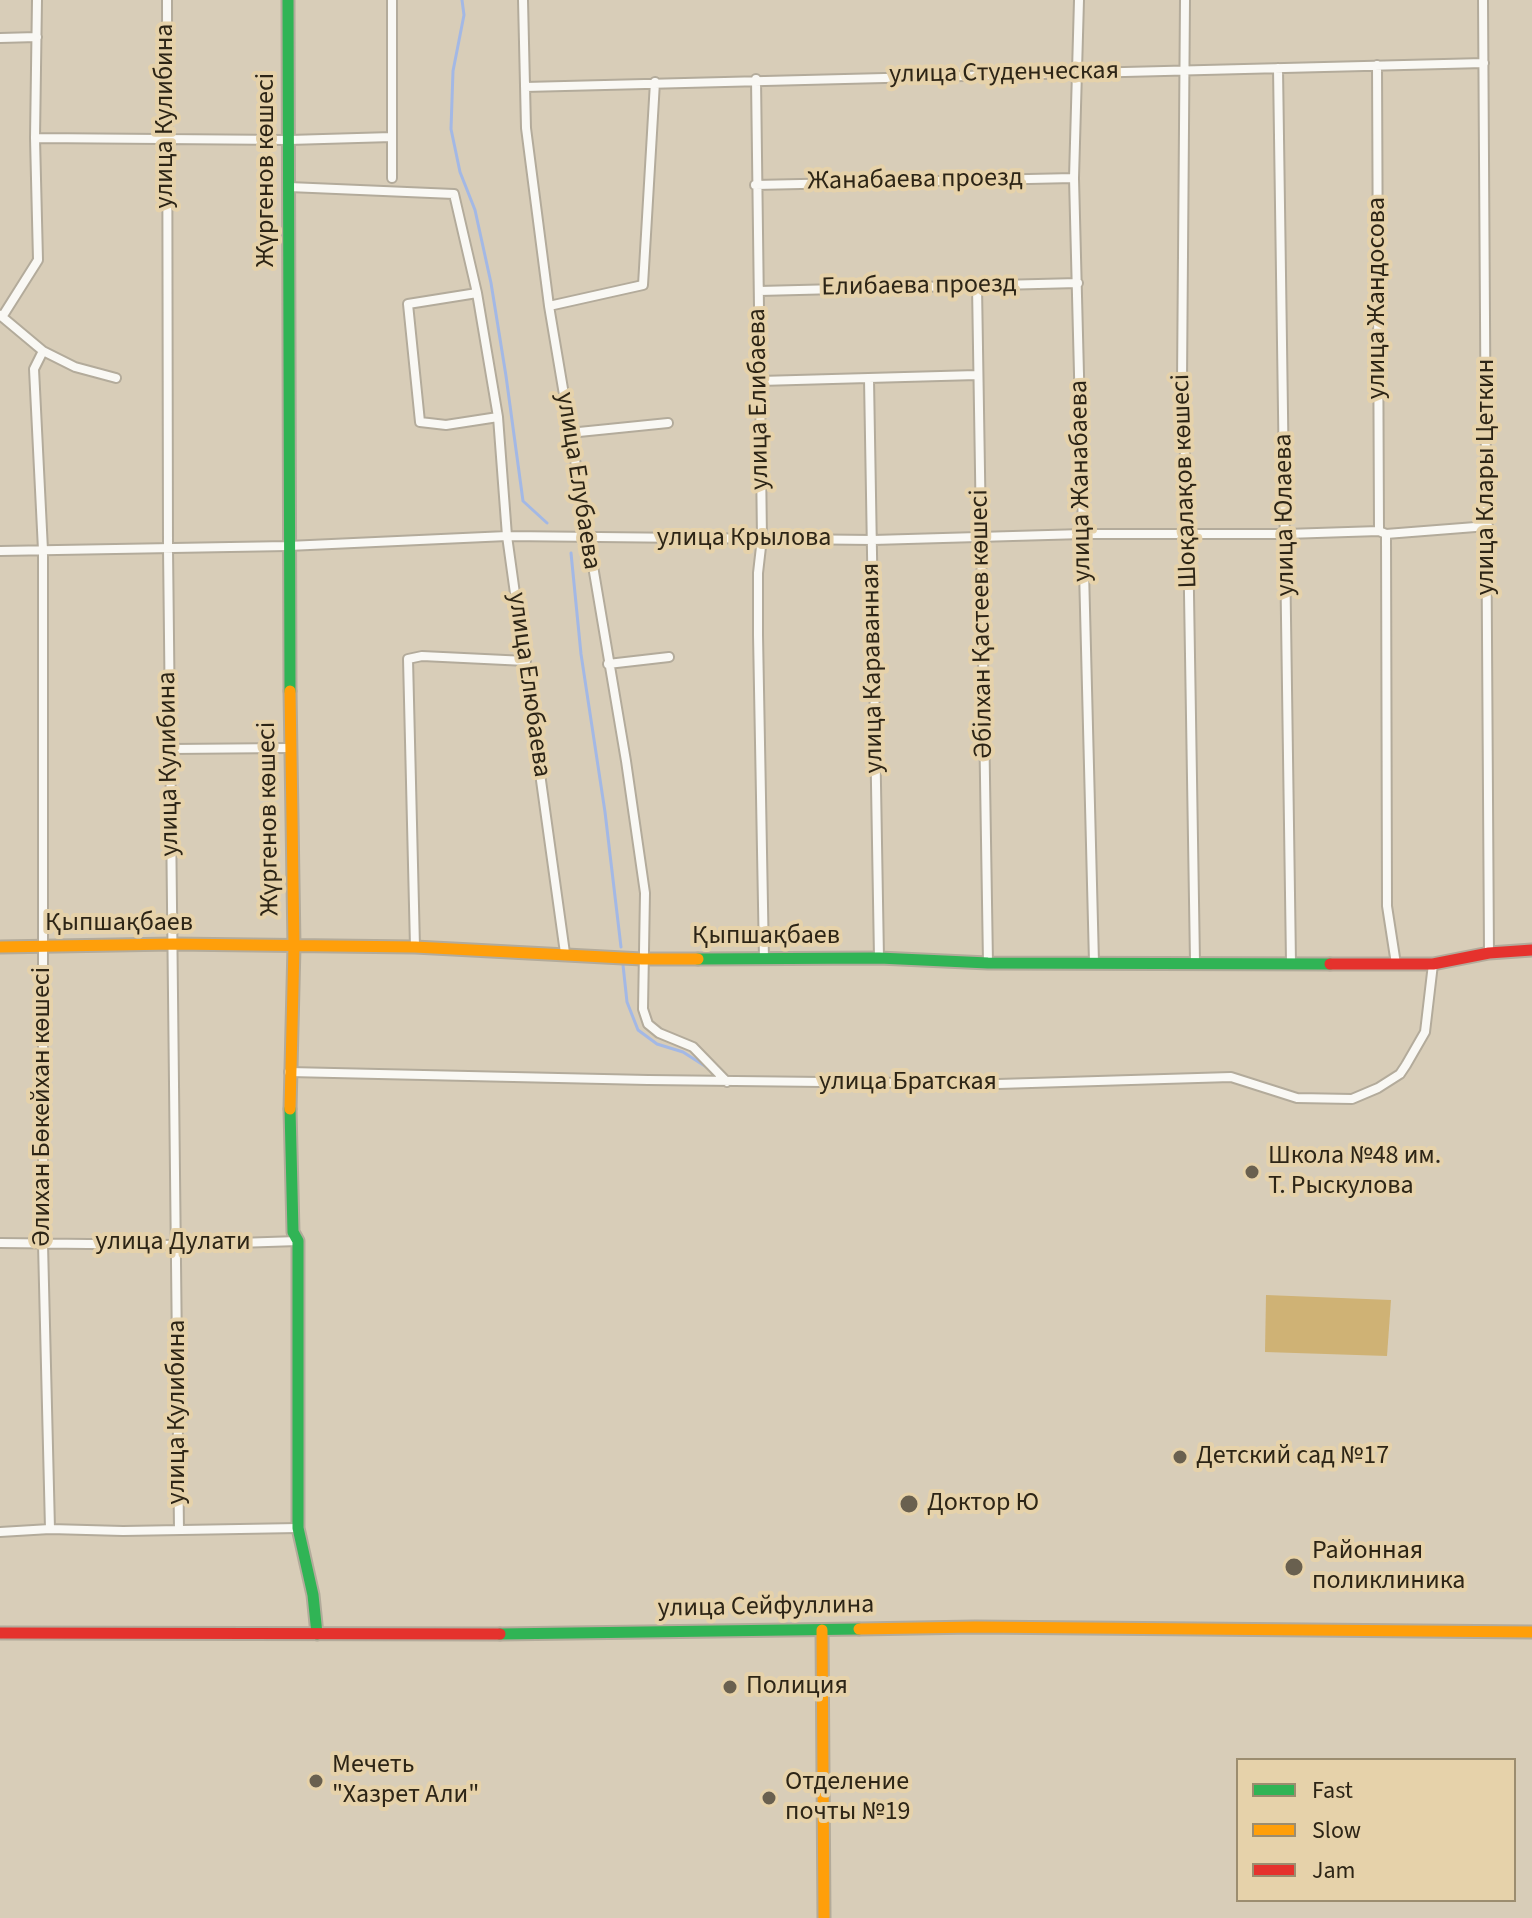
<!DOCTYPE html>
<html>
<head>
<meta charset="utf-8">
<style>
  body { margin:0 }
  #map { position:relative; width:1532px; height:1918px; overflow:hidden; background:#d8cdb8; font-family:"Source Sans 3",sans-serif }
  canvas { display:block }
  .legend { position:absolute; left:1236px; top:1758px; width:280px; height:144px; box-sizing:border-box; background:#e6d2aa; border:2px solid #9c8d6f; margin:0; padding:10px 14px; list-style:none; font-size:24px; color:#2d2516 }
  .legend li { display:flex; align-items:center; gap:16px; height:40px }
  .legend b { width:40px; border:2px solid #9c8d6f }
</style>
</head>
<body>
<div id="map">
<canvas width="1532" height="1918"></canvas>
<ul class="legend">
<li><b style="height:10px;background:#30b455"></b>Fast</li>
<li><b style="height:10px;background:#ff9f0a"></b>Slow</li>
<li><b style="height:10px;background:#e5322d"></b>Jam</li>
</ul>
</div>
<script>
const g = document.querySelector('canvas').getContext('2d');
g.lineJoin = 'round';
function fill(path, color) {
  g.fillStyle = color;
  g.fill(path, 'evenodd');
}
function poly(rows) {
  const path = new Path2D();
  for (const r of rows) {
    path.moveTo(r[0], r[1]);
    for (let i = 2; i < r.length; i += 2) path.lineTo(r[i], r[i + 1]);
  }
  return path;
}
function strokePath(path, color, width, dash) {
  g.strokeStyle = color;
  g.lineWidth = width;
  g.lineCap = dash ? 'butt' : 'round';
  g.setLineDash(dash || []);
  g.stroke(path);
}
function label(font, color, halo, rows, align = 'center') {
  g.font = font + ' "Source Sans 3",sans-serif';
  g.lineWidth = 8;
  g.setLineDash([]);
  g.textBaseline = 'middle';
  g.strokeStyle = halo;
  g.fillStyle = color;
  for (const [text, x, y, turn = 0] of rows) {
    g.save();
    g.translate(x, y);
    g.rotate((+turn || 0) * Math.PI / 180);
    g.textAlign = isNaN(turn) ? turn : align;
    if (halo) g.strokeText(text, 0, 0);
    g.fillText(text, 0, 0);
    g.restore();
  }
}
const green = poly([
  [1266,1295,1391,1300,1387,1356,1265,1352]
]);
const stream = poly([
  [462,0,464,15,453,71,451,129,460,172,475,210,491,283,506,376,523,501,547,523],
  [571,553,581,654,605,812,621,947],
  [623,965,627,1002,638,1030,657,1044,683,1052,708,1068]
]);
const street = poly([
  [167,0,168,548,179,1529],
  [392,0,392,178],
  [523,0,526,128,549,306,626,761,645,893,643,1009,648,1024,659,1033,693,1047,727,1082],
  [1079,0,1074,178,1094,962],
  [1185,0,1182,382,1188,533,1195,962],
  [1483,0,1489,953],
  [0,38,37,37],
  [1377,65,1379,531],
  [1278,68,1291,962],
  [756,79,762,538,758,573,758,635,764,959],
  [525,87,1484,63],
  [35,138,289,140,392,137],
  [755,185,1074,178],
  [289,187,454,194,477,293,498,417,507,536,565,953],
  [977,286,988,963],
  [759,291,1078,283],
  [477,293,408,304,420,422,446,425,498,417],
  [549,306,643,285,655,82],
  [0,315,43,351,75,367,116,378],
  [2,317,38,260,35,138,37,0],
  [43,351,34,369,43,550,43,1244,50,1529],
  [869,379,879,958],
  [760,381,977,375],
  [569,433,668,423],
  [1386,534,1387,906,1396,964],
  [0,551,288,546,507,536,873,540,1083,534,1286,534,1379,531,1386,534,1488,526],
  [608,664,669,657],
  [170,749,290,748],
  [415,947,408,659,422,656,526,661],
  [289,1072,648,1080,998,1084,1231,1077,1297,1098,1352,1099,1378,1088,1400,1074,1406,1065,1425,1032,1433,964],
  [0,1243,177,1245,298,1241],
  [0,1532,50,1529,123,1531,298,1528]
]);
const fast = poly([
  [288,0,290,691],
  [698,959,879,958,988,963,1330,964],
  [290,1109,293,1232,298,1241,298,1528,313,1595,317,1634],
  [500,1634,859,1629]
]);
const slow = poly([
  [0,947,173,944,415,947,642,959,698,959],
  [290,1109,294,946,290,691],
  [859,1629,975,1627,1532,1632],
  [822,1630,824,1918]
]);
const jam = poly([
  [1330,964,1433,964,1489,953,1532,950],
  [0,1633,500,1634]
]);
const markers = [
  [1252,1172,8,"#69604f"],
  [1180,1457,8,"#69604f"],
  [909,1504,10,"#69604f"],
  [1294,1567,10,"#69604f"],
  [730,1687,8,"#69604f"],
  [316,1781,8,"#69604f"],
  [769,1798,8,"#69604f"]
];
const streetNames = [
  ["улица Студенческая",1004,74,-1],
  ["улица Кулибина",166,116,-90],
  ["Жүргенов көшесі",267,170,-90],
  ["Жанабаева проезд",915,181,-1],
  ["Елибаева проезд",919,287,-1],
  ["улица Жандосова",1378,298,-90],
  ["улица Елибаева",760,399,-91],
  ["улица Клары Цеткин",1487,477,-90],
  ["улица Елубаева",577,481,81],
  ["улица Жанабаева",1082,481,-91],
  ["Шоқалақов көшесі",1186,481,-92],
  ["улица Юлаева",1286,515,-91],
  ["улица Крылова",744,539],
  ["Әбілхан Қастеев көшесі",983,624,-91],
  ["улица Караванная",874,668,-91],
  ["улица Елюбаева",528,685,82],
  ["улица Кулибина",170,764,-91],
  ["Жүргенов көшесі",270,819,-91],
  ["Қыпшақбаев",119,924],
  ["Қыпшақбаев",766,937],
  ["улица Братская",908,1083],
  ["Әлихан Бөкейхан көшесі",43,1107,-90],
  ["улица Дулати",173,1243],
  ["улица Кулибина",178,1412,-90],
  ["улица Сейфуллина",766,1608,-1]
];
const poiNames = [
  ["Школа №48 им.",1268,1157],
  ["Т. Рыскулова",1268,1187],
  ["Детский сад №17",1196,1457],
  ["Доктор Ю",927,1504],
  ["Районная",1312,1552],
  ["поликлиника",1312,1582],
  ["Полиция",746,1687],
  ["Мечеть",332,1766],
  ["\"Хазрет Али\"",332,1796],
  ["Отделение",785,1783],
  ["почты №19",785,1813]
];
fill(green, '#cfb275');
strokePath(stream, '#a3b8e5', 3);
strokePath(street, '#b3ab9b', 12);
strokePath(fast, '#b3ab9b', 15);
strokePath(slow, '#b3ab9b', 15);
strokePath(jam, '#b3ab9b', 15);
strokePath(street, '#f9f8f4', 8);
strokePath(fast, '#30b455', 11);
strokePath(slow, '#ff9f0a', 11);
strokePath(jam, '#e5322d', 11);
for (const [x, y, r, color] of markers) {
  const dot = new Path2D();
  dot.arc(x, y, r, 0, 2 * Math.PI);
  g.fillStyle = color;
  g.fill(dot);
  strokePath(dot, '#e6d2aa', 3);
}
label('26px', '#2d2516', '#e6d2aa', streetNames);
label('26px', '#2d2516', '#e6d2aa', poiNames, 'left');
</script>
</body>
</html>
